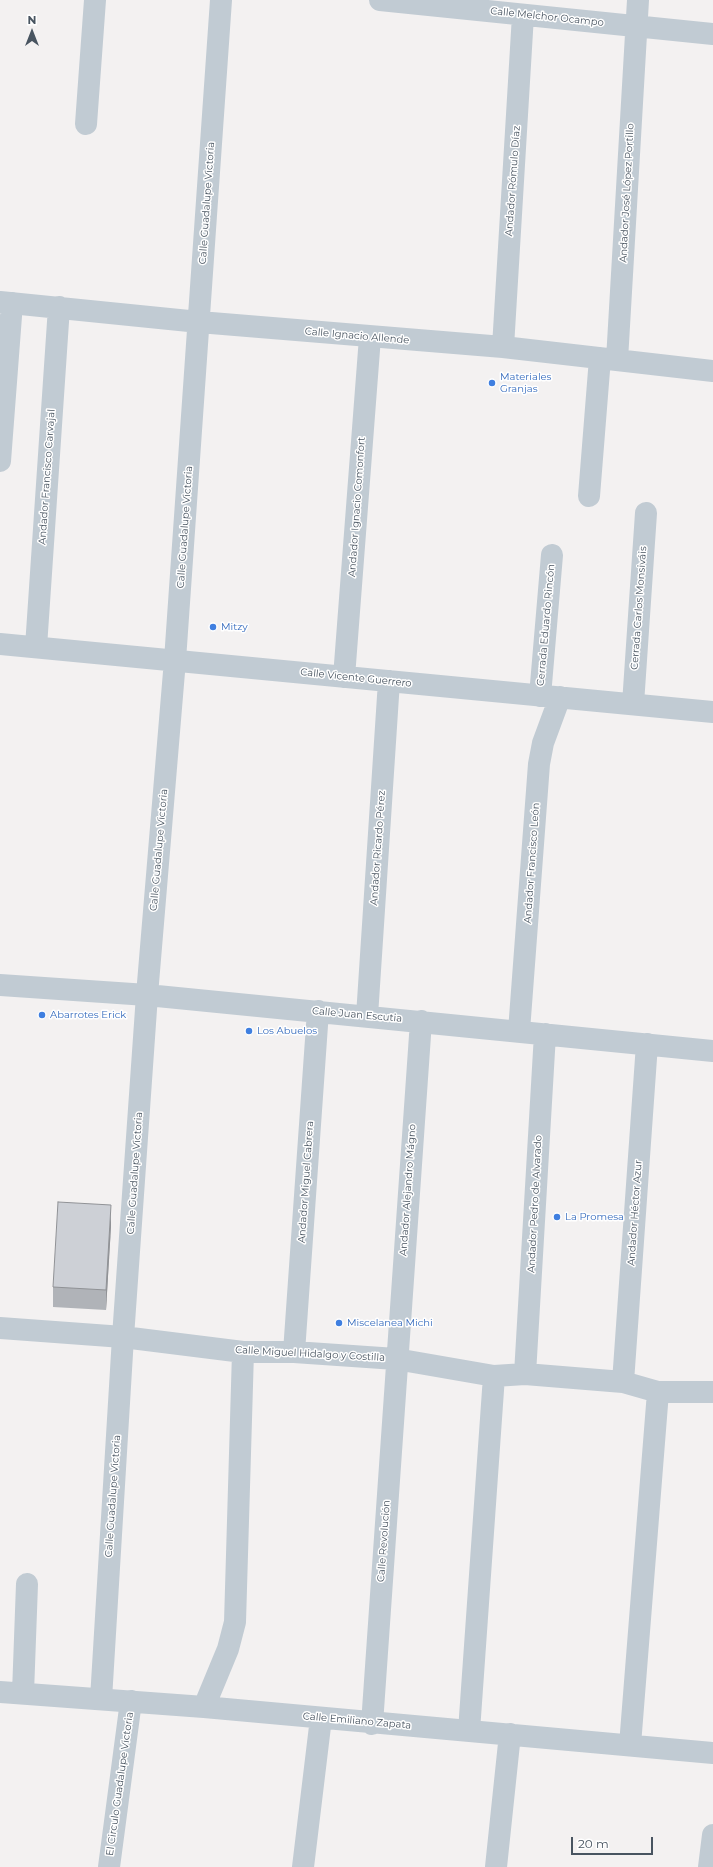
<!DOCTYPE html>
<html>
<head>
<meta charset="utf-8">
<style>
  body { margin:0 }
  #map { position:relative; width:713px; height:1867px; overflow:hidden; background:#f3f1f1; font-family:Montserrat,sans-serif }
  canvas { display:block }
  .north { position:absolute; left:12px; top:12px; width:40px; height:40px; -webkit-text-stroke:3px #fff; paint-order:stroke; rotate:0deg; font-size:11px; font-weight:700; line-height:16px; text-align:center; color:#485460 }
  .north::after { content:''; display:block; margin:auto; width:14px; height:18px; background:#485460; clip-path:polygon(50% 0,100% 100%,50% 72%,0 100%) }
  .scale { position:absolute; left:571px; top:1837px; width:82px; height:18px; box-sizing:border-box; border:2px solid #485460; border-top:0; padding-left:5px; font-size:12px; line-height:14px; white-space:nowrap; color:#485460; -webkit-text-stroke:3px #fff; paint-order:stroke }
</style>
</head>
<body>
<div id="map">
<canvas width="713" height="1867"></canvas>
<div class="north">N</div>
<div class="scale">20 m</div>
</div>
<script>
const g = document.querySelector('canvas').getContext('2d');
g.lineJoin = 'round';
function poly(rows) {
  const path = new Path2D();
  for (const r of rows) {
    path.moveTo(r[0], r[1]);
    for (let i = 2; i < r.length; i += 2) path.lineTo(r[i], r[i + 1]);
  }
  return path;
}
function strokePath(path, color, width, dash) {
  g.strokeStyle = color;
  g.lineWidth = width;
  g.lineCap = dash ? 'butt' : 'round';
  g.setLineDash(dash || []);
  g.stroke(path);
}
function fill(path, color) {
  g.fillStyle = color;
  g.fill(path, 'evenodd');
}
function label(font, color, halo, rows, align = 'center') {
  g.font = font + ' Montserrat,sans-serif';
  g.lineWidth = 3;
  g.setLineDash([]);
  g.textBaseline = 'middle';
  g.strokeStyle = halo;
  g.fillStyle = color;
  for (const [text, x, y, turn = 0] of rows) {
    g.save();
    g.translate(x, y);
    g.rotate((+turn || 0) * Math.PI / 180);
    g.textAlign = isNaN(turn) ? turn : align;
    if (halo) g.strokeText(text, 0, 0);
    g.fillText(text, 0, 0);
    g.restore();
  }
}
const minor = poly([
  [380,0,713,34],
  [86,124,95,0],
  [0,302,199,322,503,347,713,371],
  [503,347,523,15],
  [617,360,638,0],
  [0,461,12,303],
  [589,496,600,358],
  [0,644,713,712],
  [36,647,59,307],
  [344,677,370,337],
  [540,696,552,555],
  [633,704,646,513],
  [0,985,147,995,713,1051],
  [367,1016,389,681],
  [519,1031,539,764,543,743,560,697],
  [0,1328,123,1337,243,1352,294,1352,396,1359,494,1376,525,1374,623,1382,658,1392,713,1392],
  [294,1352,318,1011],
  [525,1374,545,1034],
  [623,1382,647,1044],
  [0,1692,204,1707,713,1753],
  [23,1693,27,1584],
  [101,1699,123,1337,147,995,175,660,221,0],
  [204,1707,228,1649,235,1622,243,1352],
  [372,1724,421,1021],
  [469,1731,494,1376],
  [630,1745,658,1392],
  [109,1867,131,1701],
  [303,1867,321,1718],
  [496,1867,510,1734],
  [709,1867,713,1835]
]);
const wall = poly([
  [111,1226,106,1310,53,1307,53,1287]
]);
const shadedWall = poly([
  [111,1205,111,1226,106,1310,106,1290]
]);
const building = poly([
  [58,1202,111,1205,106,1290,53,1287,58,1202]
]);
const markers = [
  [492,383,4,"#3f7fe0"],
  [213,627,4,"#3f7fe0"],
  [42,1015,4,"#3f7fe0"],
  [249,1031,4,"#3f7fe0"],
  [557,1217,4,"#3f7fe0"],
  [339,1323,4,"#3f7fe0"]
];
const streetNames = [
  ["Calle Melchor Ocampo",547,17,6],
  ["Andador Rómulo Díaz",513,181,-86],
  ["Andador José López Portillo",627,193,-87],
  ["Calle Guadalupe Victoria",207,203,-86],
  ["Calle Ignacio Allende",357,336,5],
  ["Andador Francisco Carvajal",47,477,-86],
  ["Andador Ignacio Comonfort",357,507,-86],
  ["Calle Guadalupe Victoria",185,527,-86],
  ["Cerrada Carlos Monsiváis",639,608,-86],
  ["Cerrada Eduardo Rincón",546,625,-85],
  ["Calle Vicente Guerrero",356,678,6],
  ["Andador Ricardo Pérez",378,848,-86],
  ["Calle Guadalupe Victoria",159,850,-85],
  ["Andador Francisco León",532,863,-86],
  ["Calle Juan Escutia",357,1015,5],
  ["Calle Guadalupe Victoria",135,1173,-86],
  ["Andador Miguel Cabrera",306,1182,-86],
  ["Andador Alejandro Mágno",408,1190,-86],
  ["Andador Pedro de Alvarado",535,1204,-87],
  ["Andador Héctor Azur",635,1213,-86],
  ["Calle Miguel Hidalgo y Costilla",310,1354,3],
  ["Calle Guadalupe Victoria",113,1496,-86],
  ["Calle Revolución",384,1541,-86],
  ["Calle Emiliano Zapata",357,1721,5],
  ["El Circulo Guadalupe Victoria",120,1784,-82]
];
const shopNames = [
  ["Materiales",500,377],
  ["Granjas",500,389],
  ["Mitzy",221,627],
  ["Abarrotes Erick",50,1015],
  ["Los Abuelos",257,1031],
  ["La Promesa",565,1217],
  ["Miscelanea Michi",347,1323]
];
strokePath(minor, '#c1cbd3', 22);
fill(wall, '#b0b3b8');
fill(shadedWall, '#909296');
fill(building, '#cdd0d6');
strokePath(building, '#909296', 1);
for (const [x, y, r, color] of markers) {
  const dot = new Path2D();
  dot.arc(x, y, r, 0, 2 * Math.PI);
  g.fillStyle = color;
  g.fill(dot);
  strokePath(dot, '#fff', 1.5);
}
label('10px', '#485460', '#fff', streetNames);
label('10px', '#366cbe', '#fff', shopNames, 'left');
</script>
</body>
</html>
